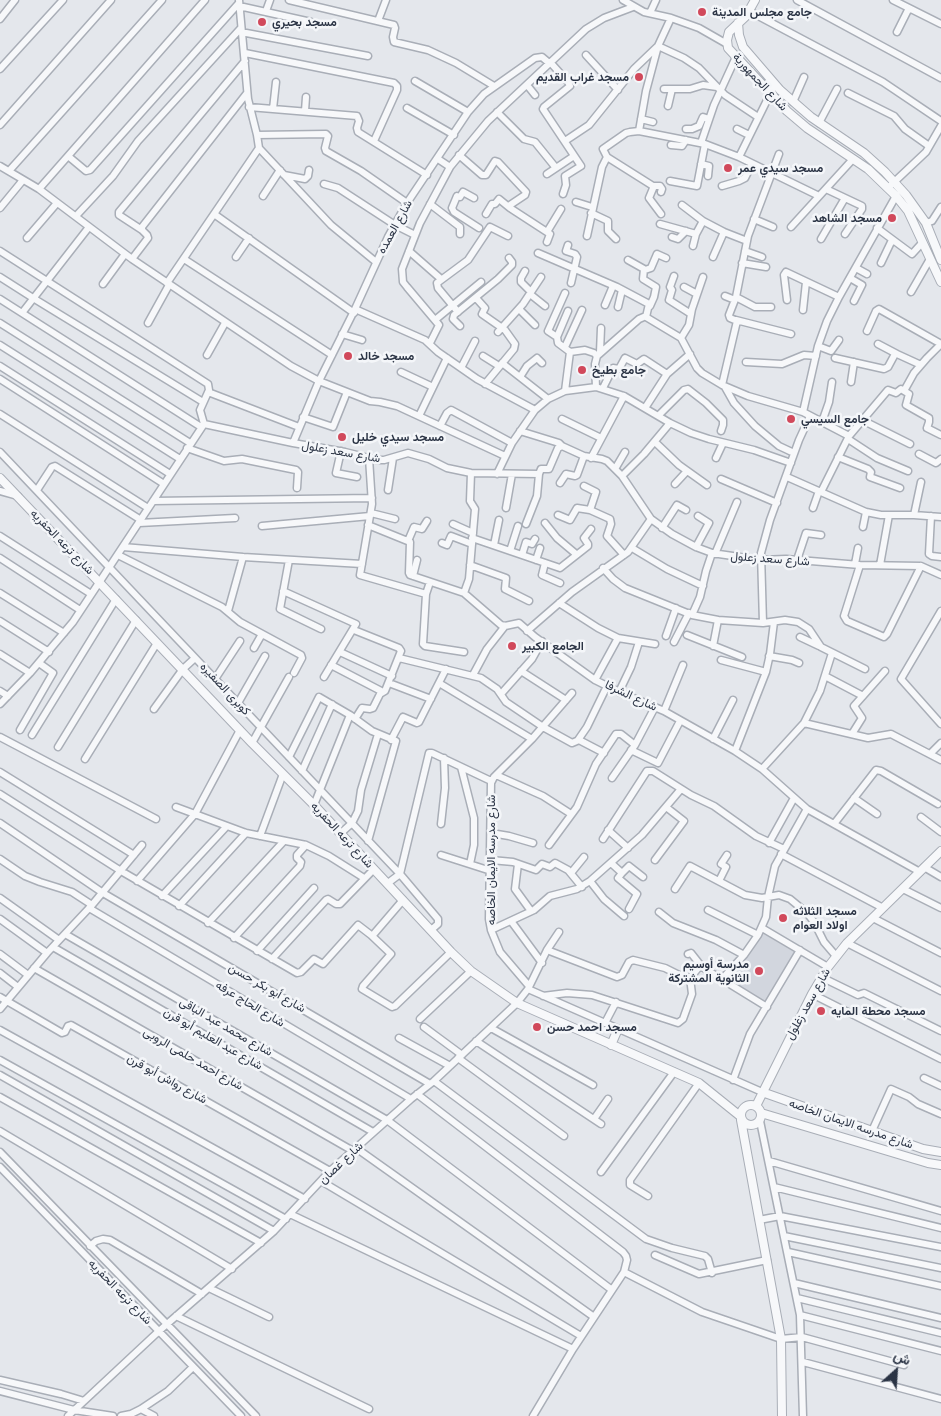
<!DOCTYPE html>
<html>
<head>
<meta charset="utf-8">
<style>
  body { margin:0 }
  #map { position:relative; width:941px; height:1416px; overflow:hidden; background:#e4e7ec; font-family:Montserrat,Vazirmatn,sans-serif }
  canvas { display:block }
  .north { position:absolute; left:871px; top:1346px; width:50px; height:50px; -webkit-text-stroke:4px #f4f6f9; paint-order:stroke; rotate:26deg; font-size:14px; font-weight:700; line-height:20px; text-align:center; color:#2b3445 }
  .north::after { content:''; display:block; margin:auto; width:18px; height:22px; background:#2b3445; clip-path:polygon(50% 0,100% 100%,50% 72%,0 100%) }
</style>
</head>
<body>
<div id="map">
<canvas width="941" height="1416"></canvas>
<div class="north">ش</div>
</div>
<script>
const g = document.querySelector('canvas').getContext('2d');
g.lineJoin = 'round';
function fill(path, color) {
  g.fillStyle = color;
  g.fill(path, 'evenodd');
}
function poly(rows) {
  const path = new Path2D();
  for (const r of rows) {
    if (r.length === 3) {
      path.moveTo(r[0] + r[2], r[1]);
      path.arc(r[0], r[1], r[2], 0, 2 * Math.PI);
      continue;
    }
    path.moveTo(r[0], r[1]);
    for (let i = 2; i < r.length; i += 2) path.lineTo(r[i], r[i + 1]);
  }
  return path;
}
function strokePath(path, color, width, dash) {
  g.strokeStyle = color;
  g.lineWidth = width;
  g.lineCap = dash ? 'butt' : 'round';
  g.setLineDash(dash || []);
  g.stroke(path);
}
function label(font, color, halo, rows, align = 'center') {
  g.font = font + ' Montserrat,Vazirmatn,sans-serif';
  g.lineWidth = 5;
  g.setLineDash([]);
  g.textBaseline = 'middle';
  g.strokeStyle = halo;
  g.fillStyle = color;
  for (const [text, x, y, turn = 0] of rows) {
    g.save();
    g.translate(x, y);
    g.rotate((+turn || 0) * Math.PI / 180);
    g.textAlign = isNaN(turn) ? turn : align;
    if (halo) g.strokeText(text, 0, 0);
    g.fillText(text, 0, 0);
    g.restore();
  }
}
const built = poly([
  [762,931,798,950,766,1005,724,979]
]);
const minor = poly([
  [239,0,248,99,257,135,259,148,331,225,376,262],
  [289,0,394,25,395,28,393,37,394,42,428,50,456,63,494,86],
  [623,0,644,12,671,18,699,28,727,44],
  [797,0,941,78],
  [893,0,941,24],
  [239,6,311,22],
  [266,11,270,0],
  [749,11,883,82,941,121],
  [650,13,656,0],
  [0,19,15,0],
  [378,21,386,0],
  [241,32,368,56],
  [897,32,909,8],
  [245,53,394,83,397,86,397,90,374,141],
  [586,55,618,90],
  [550,62,568,82,570,86,544,107,543,109,581,166,565,176,566,185,563,194],
  [0,69,63,0],
  [415,81,468,112],
  [527,85,535,95],
  [664,89,690,89,703,85,717,87],
  [848,93,894,116,905,129,929,146],
  [793,102,804,77],
  [668,106,672,89],
  [249,107,357,116,359,121,357,128,358,132,427,175],
  [407,108,454,135],
  [273,109,276,82],
  [305,111,306,97],
  [497,112,524,139,535,142,556,168],
  [641,119,653,122],
  [819,123,837,89],
  [0,125,111,0],
  [686,129,692,129,699,126,703,117,709,119],
  [737,129,749,135],
  [639,131,646,91,658,46,684,58,699,68,725,95,758,117],
  [257,135,326,134,328,136,325,148,326,151,361,171,407,203],
  [565,141,589,125,634,69,658,46,671,18],
  [701,143,714,105,736,57],
  [671,145,682,146,686,140],
  [459,155,482,175,486,175,495,161,498,162,526,192,525,195,510,205,510,208,550,234,547,242],
  [68,156,86,171,90,170,239,3],
  [607,157,653,186,660,186,662,189,661,192],
  [739,157,775,84],
  [438,159,450,167],
  [701,164,709,166,708,176],
  [0,166,39,189,132,259,291,366,319,381,370,401,380,402,397,406,505,456],
  [9,171,162,0],
  [547,174,574,156],
  [284,175,305,179,308,176,309,170],
  [670,181,697,186,705,144],
  [324,184,338,188,395,225,415,235],
  [891,185,926,152,941,126],
  [654,186,649,198,661,214],
  [722,186,739,181,745,178,752,164],
  [39,189,205,0],
  [826,189,862,206,862,209,845,234],
  [263,196,280,170],
  [474,198,463,192,460,197,457,196,452,208,454,212,479,228],
  [576,202,592,207],
  [430,204,460,227,460,234],
  [682,205,703,221,724,232,747,241],
  [0,208,23,180],
  [591,213,608,221,608,231,616,239],
  [214,214,354,313],
  [486,214,492,204,495,204,499,199,510,208],
  [76,216,113,176,138,141,241,28],
  [754,219,773,227],
  [926,223,932,221,941,207],
  [660,224,696,234],
  [791,227,853,159],
  [877,228,912,254,922,243],
  [142,230,119,215,119,212,245,61],
  [547,232,561,209],
  [587,236,602,167,607,157,603,149,626,133,630,132,639,131,705,144,739,157,819,196],
  [672,237,678,239,686,231],
  [27,238,57,203],
  [821,239,845,198],
  [568,245,566,251,575,254,577,257,571,283],
  [693,246,696,234,703,221],
  [0,251,208,384,209,390,200,410,204,424],
  [409,251,441,279],
  [745,251,762,257],
  [538,253,617,287,649,304,646,317,681,338,697,368,702,373,722,385,748,396,803,412,849,436],
  [236,257,249,238],
  [713,257,724,232],
  [132,259,148,238,147,235,142,230,142,227,247,93],
  [184,259,332,355],
  [628,260,644,269,643,279,656,287,654,297,650,306],
  [742,263,766,267],
  [881,263,892,240],
  [856,268,867,274],
  [645,270,651,268,657,254,666,258],
  [525,271,521,278,521,282,531,292],
  [674,276,670,287,672,290,669,300,691,314],
  [0,277,33,298,203,402],
  [850,278,862,285,854,301],
  [167,283,259,148],
  [103,284,125,254],
  [684,287,697,294],
  [911,292,930,259],
  [565,293,548,331,557,337,558,343,570,352,565,391],
  [530,294,545,306],
  [725,296,735,300],
  [736,297,755,307,771,307],
  [476,298,485,308,482,314,505,330,515,344,514,349,485,384],
  [0,299,201,427],
  [787,300,784,275,786,272,839,297],
  [605,305,613,286],
  [618,307,622,290],
  [355,309,425,340,438,352,477,379,535,410],
  [519,309,535,325],
  [803,310,806,282],
  [458,312,438,288,437,283,468,260,490,227,508,236],
  [22,313,89,227],
  [435,320,481,282],
  [736,320,791,334],
  [0,323,190,443],
  [148,323,169,285],
  [460,326,453,319,454,315,498,279,512,265,512,262,509,258],
  [867,331,876,311,879,309,941,344],
  [498,332,523,304,541,277],
  [342,334,362,340],
  [557,337,568,311],
  [681,338,689,325,692,309,703,277],
  [430,343,439,325,407,287,403,282,402,269,420,223,450,167,488,121,586,29,604,18,633,7],
  [878,344,897,354],
  [0,345,180,459],
  [818,346,831,351,839,340],
  [565,347,582,310],
  [570,352,585,350,594,353,597,356],
  [600,352,601,328],
  [207,355,225,323],
  [483,356,499,366],
  [835,358,884,369,888,367,895,354,897,354,921,365],
  [746,362,782,364,804,355,816,356],
  [502,363,548,399],
  [0,366,170,474],
  [461,368,475,341],
  [401,372,433,387],
  [520,377,527,366,537,358,542,363],
  [0,379,164,484],
  [851,382,854,362],
  [722,385,737,321,730,318,729,315,736,297,748,236,779,154],
  [596,387,595,364,597,356,639,319,646,316],
  [725,387,734,403,755,426,779,446,794,453],
  [603,388,613,368,619,369,625,358,637,364,644,359,667,374],
  [904,391,914,373,927,358,941,344],
  [208,392,299,427],
  [645,408,667,374,690,354],
  [803,412,818,346,827,321,839,297,896,196],
  [0,414,148,508],
  [419,416,447,358],
  [658,416,684,390,688,389,706,403,723,420,723,425,721,431],
  [303,417,333,427,347,392],
  [562,419,601,438],
  [862,420,910,444],
  [822,422,829,402,832,382],
  [440,426,447,413,451,410,512,443],
  [520,431,559,443,562,446],
  [848,439,877,458,908,471],
  [655,442,679,465,707,485],
  [293,443,319,381,355,309,388,237,407,203,468,112,484,94,535,58,542,57,549,63],
  [187,448,224,461,242,459,296,470,298,472,297,488],
  [341,451,336,473,357,477],
  [0,452,400,874,438,919,438,924,431,930],
  [919,454,936,463,941,459],
  [838,457,868,469,871,472,870,477,900,488],
  [369,458,372,504,360,575,426,594],
  [591,458,624,396],
  [716,458,723,443],
  [615,469,625,452],
  [497,474,512,443,535,410,548,399,565,391,596,387,624,396,670,423,691,433,709,439,754,450,791,463],
  [622,476,644,454,670,423],
  [787,477,866,512,881,515,914,515,941,517],
  [721,479,777,503],
  [560,483,566,474,575,476,577,475,584,456],
  [675,484,687,471],
  [584,486,596,492,590,510,610,519,611,524,607,536,624,555],
  [37,490,52,467,55,466,141,520],
  [388,490,393,458],
  [0,491,18,496],
  [821,492,849,436,888,390,896,393,901,389,909,394,906,405,929,418,929,422,927,428,941,435],
  [153,501,372,498],
  [506,508,512,474],
  [813,508,819,491],
  [371,513,395,519],
  [558,515,570,520,577,508,590,510],
  [914,515,921,482],
  [931,516,929,554,932,556,941,557],
  [139,523,235,518],
  [545,523,557,538,576,554],
  [453,524,473,533],
  [526,524,537,496,539,474],
  [368,525,410,542,409,573,410,575,464,593,501,625,505,626,519,623,535,637,595,680,619,692,664,711,735,751,762,769,807,809,920,872],
  [262,526,370,516],
  [863,527,866,512],
  [662,528,677,505,686,510],
  [0,536,91,594],
  [472,538,560,568,588,546,588,544,584,538,591,529],
  [408,541,414,527,422,529,427,521],
  [442,543,447,545,451,536,472,544],
  [494,545,499,520],
  [123,547,243,557,362,564],
  [696,547,709,523,698,516],
  [632,548,667,569,703,586],
  [510,551,518,526],
  [715,554,737,502],
  [118,555,222,607,240,622,301,655,302,658,294,673],
  [522,555,526,542,532,544,535,539],
  [0,558,80,610],
  [289,560,280,609,321,629],
  [536,560,540,548],
  [797,560,806,533,821,535],
  [545,563,542,575,560,583],
  [855,564,858,548],
  [470,565,506,578,505,589,529,601],
  [860,565,844,616,847,621,884,637,887,634,921,566],
  [880,565,889,515],
  [603,568,613,579,625,588,692,615,718,620,763,623,785,620,798,622,809,629,821,647,865,669],
  [413,576,417,560],
  [430,582,426,594,423,644,425,646,464,652],
  [283,591,356,624,324,677],
  [0,593,64,633],
  [464,593,469,579,475,509,470,501,471,473],
  [559,603,598,628,618,638,655,644],
  [228,611,243,557],
  [941,611,901,679,941,724],
  [692,615,700,597,706,571,712,553],
  [0,621,49,652],
  [763,623,761,553,770,520,799,440,810,416],
  [354,630,399,648,401,651,385,691,380,694,373,708,370,709,362,708,355,719],
  [527,631,572,592,628,552,651,519],
  [687,635,742,657],
  [666,636,676,608],
  [800,637,819,646],
  [674,642,689,613],
  [713,646,718,620],
  [254,648,262,634],
  [340,652,392,676],
  [0,654,30,673],
  [769,656,792,660,799,663],
  [399,658,481,678,497,689,506,702,543,727,572,743,579,740,604,753],
  [721,660,766,672],
  [331,665,383,692],
  [521,671,566,700],
  [473,675,487,649,505,626],
  [825,676,863,696],
  [215,679,240,641],
  [595,680,618,638],
  [389,683,431,699],
  [439,683,532,739],
  [0,691,8,696],
  [619,692,631,667,639,642],
  [501,694,532,659,542,641],
  [238,703,265,656],
  [0,704,30,673,73,622,204,424,293,443,345,452,377,460,384,460,408,453,429,459,447,468,471,473,539,474,541,469,549,469,558,448,562,446,584,456,602,459,607,461,622,476,651,519,672,534,696,547,712,553,760,560,786,559,860,565,921,566,941,575],
  [154,709,183,669,195,658],
  [664,711,683,665],
  [804,723,868,738,891,734,941,760],
  [20,730,53,673,39,663],
  [852,734,862,718,854,706,885,671],
  [32,735,116,599],
  [0,737,156,819],
  [713,739,733,700],
  [391,740,403,717,417,723,419,722,446,669],
  [578,740,587,727,607,686],
  [252,743,289,677],
  [58,747,136,620],
  [631,750,658,763,680,721],
  [735,751,766,672,770,654,774,622],
  [930,754,941,743],
  [289,757,319,697,350,715,372,731,396,741,368,841],
  [85,759,157,643],
  [461,767,474,818,474,845,470,864],
  [762,769,804,723,820,691,832,653],
  [302,771,332,704],
  [0,772,134,855],
  [496,775,543,796,571,814],
  [612,778,635,745,655,707],
  [0,794,121,871,297,973,301,972,314,959,323,964,358,925,371,935,373,935,403,900],
  [854,798,877,814],
  [314,805,350,715],
  [176,807,246,833,306,845,329,856,364,878],
  [921,817,941,832],
  [0,823,103,893,430,1084],
  [441,824,445,788,444,758],
  [834,824,876,770,881,771,938,804],
  [608,830,628,848],
  [341,833,352,823,358,811,361,790,378,734],
  [491,833,509,836,533,843],
  [260,836,283,774],
  [603,839,647,771,653,771,691,795,714,806,756,836,784,849],
  [769,843,794,798],
  [549,845,577,807,596,764,616,734,621,734,635,745],
  [781,854,883,908],
  [441,855,491,871],
  [0,859,25,876,40,882,72,892,92,905],
  [491,860,513,862,536,870,542,864,550,867,555,863,568,870,582,887],
  [655,860,684,821,666,807],
  [611,863,622,873,629,866,643,877],
  [518,864,515,889,531,911],
  [924,867,941,877],
  [571,873,584,857],
  [622,873,618,878,637,894,629,909],
  [137,881,195,814,240,730],
  [590,881,604,899,624,916],
  [719,881,726,867,721,864,727,855],
  [388,883,400,874,429,753,432,753,491,781],
  [675,889,690,866,745,895,762,898,779,895,790,899,807,913,814,922,824,942,836,956],
  [903,889,941,908],
  [162,896,226,827],
  [0,898,59,940],
  [179,906,246,833],
  [89,908,411,1099],
  [708,910,758,935],
  [659,912,673,923,716,940,744,955],
  [873,918,941,953],
  [0,919,47,953],
  [511,921,542,963],
  [208,923,284,841],
  [762,928,828,967],
  [491,930,534,910,550,896,577,889,590,881,642,835,681,789],
  [65,934,387,1120,612,1290],
  [371,935,391,954,363,986,362,989,392,1007,395,1006,451,952],
  [234,938,300,866,301,862,297,858,297,855,306,845],
  [847,943,941,991],
  [53,947,373,1132],
  [547,950,617,977,622,975,629,962,633,960,665,968,689,980],
  [257,951,314,888],
  [0,954,28,975],
  [688,954,691,953,702,967],
  [272,959,326,900,328,899,336,904,340,904,374,869],
  [34,968,353,1151],
  [0,973,18,987],
  [821,977,858,995,864,993,941,1031],
  [722,979,744,955,758,935,766,917,768,897,775,866,807,809],
  [529,986,500,952,491,930,489,919,491,783,494,777,532,739,572,693],
  [528,989,762,1092],
  [812,994,941,1059],
  [543,996,567,993,592,995,678,1023,683,1019,692,994,690,978,699,967,702,967,767,1007],
  [0,997,62,1033,65,1032,68,1026,71,1025,330,1171],
  [0,1009,47,953,92,905,142,845],
  [420,1019,471,971],
  [605,1023,616,1002],
  [424,1027,462,1055],
  [491,1028,593,1085],
  [0,1030,305,1199],
  [399,1038,450,1066],
  [476,1041,601,1124],
  [458,1058,564,1136],
  [0,1060,286,1219],
  [0,1075,274,1231],
  [924,1078,941,1086],
  [733,1080,750,1034,800,950],
  [434,1081,646,1239,672,1248,705,1256,708,1259,712,1273],
  [417,1094,623,1252,626,1256,627,1260,624,1272,573,1349,533,1416],
  [0,1097,261,1243],
  [594,1119,608,1099],
  [760,1121,800,1315,803,1416],
  [0,1131,232,1269],
  [872,1131,891,1089,909,1097,918,1104,941,1114],
  [356,1148,594,1317],
  [0,1152,256,1416],
  [769,1161,941,1211],
  [0,1167,241,1416],
  [601,1172,674,1072],
  [321,1181,581,1336],
  [774,1187,941,1228],
  [648,1196,630,1185,630,1180,699,1083],
  [290,1214,573,1349],
  [759,1220,780,1216,941,1247],
  [784,1236,941,1268],
  [90,1246,96,1241,103,1239,110,1240,202,1294],
  [788,1252,941,1286],
  [655,1255,699,1274,767,1260],
  [624,1272,702,1312,781,1339,802,1337,904,1365],
  [794,1283,941,1318],
  [209,1288,269,1317],
  [797,1298,941,1333],
  [800,1315,941,1351],
  [176,1316,369,1409],
  [803,1362,941,1399],
  [0,1380,61,1394,84,1401],
  [0,1391,74,1410,113,1416],
  [141,1409,154,1416],
  [68,1416,159,1331,274,1231,330,1171,411,1099,434,1081,517,1003,528,989,547,950,559,932],
  [121,1416,131,1414,141,1409,168,1391,193,1367]
]);
const tertiary = poly([
  [755,0,746,16,729,32,727,40,728,48,787,111,807,128,868,169,896,196,908,211,941,282],
  [738,23,739,35,743,47,780,90,811,117,864,153,885,172,906,195,926,223,941,260],
  [0,478,252,743,314,805,451,952,471,971,517,1003,699,1083,740,1116],
  [611,1045,618,1029],
  [762,1092,923,1149,941,1152],
  [751,1115,10],
  [756,1106,812,994,828,967,847,943,941,851],
  [761,1113,928,1163,941,1165],
  [741,1120,781,1339,782,1416]
]);
const markers = [
  [702,12,5,"#d1495b"],
  [262,22,5,"#d1495b"],
  [639,77,5,"#d1495b"],
  [728,168,5,"#d1495b"],
  [892,218,5,"#d1495b"],
  [348,356,5,"#d1495b"],
  [582,370,5,"#d1495b"],
  [791,419,5,"#d1495b"],
  [342,437,5,"#d1495b"],
  [512,646,5,"#d1495b"],
  [783,918,5,"#d1495b"],
  [759,971,5,"#d1495b"],
  [821,1011,5,"#d1495b"],
  [537,1027,5,"#d1495b"]
];
const poiNames = [
  ["جامع مجلس المدينة",712,12],
  ["مسجد بحيري",272,22],
  ["مسجد غراب القديم",629,77,"right"],
  ["مسجد سيدي عمر",738,168],
  ["مسجد الشاهد",882,218,"right"],
  ["مسجد خالد",358,356],
  ["جامع بطيخ",592,370],
  ["جامع السيسي",801,419],
  ["مسجد سيدي خليل",352,437],
  ["الجامع الكبير",522,646],
  ["مسجد الثلاثه",793,911],
  ["اولاد العوام",793,925],
  ["مدرسة أوسيم",749,964,"right"],
  ["الثانوية المشتركة",749,978,"right"],
  ["مسجد محطة المايه",831,1011],
  ["مسجد احمد حسن",547,1027]
];
const streetNames = [
  ["شارع الجمهورية",760,82,47],
  ["شارع العمده",395,227,-61],
  ["شارع سعد زعلول",341,452,10],
  ["شارع ترعه الحفريه",62,542,46],
  ["شارع سعد زعلول",770,559,4],
  ["كوبرى الصفيره",225,689,47],
  ["شارع الشرفا",631,696,25],
  ["شارع ترعه الحفريه",342,835,47],
  ["شارع مدرسه الايمان الخاصه",491,860,-90],
  ["شارع أبو بكر حسن",267,988,30],
  ["شارع الحاج عرفه",250,1004,31],
  ["شارع سعد زغلول",808,1004,-61],
  ["شارع محمد عبد الباقى",226,1027,30],
  ["شارع عبد العليم أبو قرن",213,1039,30],
  ["شارع احمد حلمى الروبى",193,1059,30],
  ["شارع رواش أبو قرن",167,1079,29],
  ["شارع مدرسه الايمان الخاصه",851,1124,19],
  ["شارع غصان",341,1163,-43],
  ["شارع ترعه الحفريه",120,1292,46]
];
fill(built, '#d2d6de');
strokePath(minor, '#a9aeb7', 9);
strokePath(tertiary, '#a9aeb7', 10);
strokePath(minor, '#f7f8fa', 6);
strokePath(tertiary, '#f7f8fa', 8);
for (const [x, y, r, color] of markers) {
  const dot = new Path2D();
  dot.arc(x, y, r, 0, 2 * Math.PI);
  g.fillStyle = color;
  g.fill(dot);
  strokePath(dot, '#f4f6f9', 2);
}
label('bold 12px', '#2b3445', '#f4f6f9', poiNames, 'left');
label('12px', '#2b3445', '#f4f6f9', streetNames);
</script>
</body>
</html>
